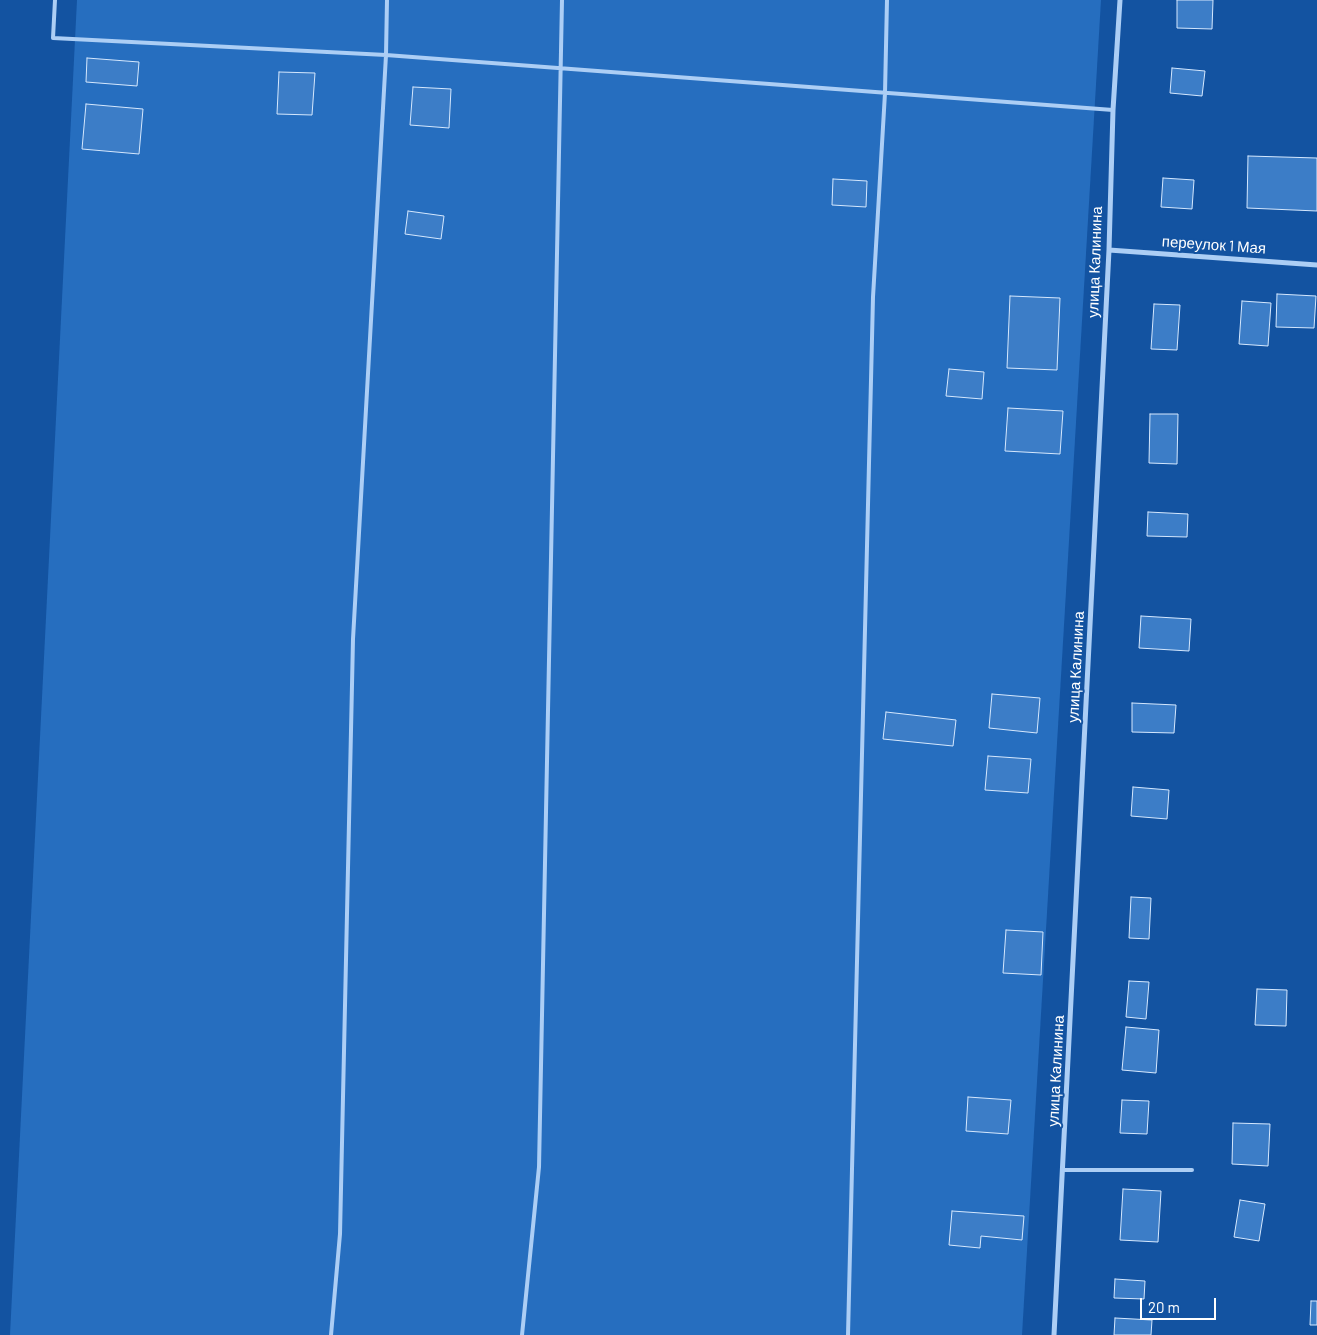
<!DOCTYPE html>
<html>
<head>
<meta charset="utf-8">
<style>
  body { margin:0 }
  #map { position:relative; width:1317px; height:1335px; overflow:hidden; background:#1353a1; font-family:Barlow,sans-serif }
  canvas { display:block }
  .scale { position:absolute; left:1140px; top:1298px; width:76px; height:22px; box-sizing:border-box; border:2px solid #fff; border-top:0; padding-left:6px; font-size:15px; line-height:18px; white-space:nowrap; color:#fff; -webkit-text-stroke:4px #1353a1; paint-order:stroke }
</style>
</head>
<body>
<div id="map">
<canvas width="1317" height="1335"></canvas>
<div class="scale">20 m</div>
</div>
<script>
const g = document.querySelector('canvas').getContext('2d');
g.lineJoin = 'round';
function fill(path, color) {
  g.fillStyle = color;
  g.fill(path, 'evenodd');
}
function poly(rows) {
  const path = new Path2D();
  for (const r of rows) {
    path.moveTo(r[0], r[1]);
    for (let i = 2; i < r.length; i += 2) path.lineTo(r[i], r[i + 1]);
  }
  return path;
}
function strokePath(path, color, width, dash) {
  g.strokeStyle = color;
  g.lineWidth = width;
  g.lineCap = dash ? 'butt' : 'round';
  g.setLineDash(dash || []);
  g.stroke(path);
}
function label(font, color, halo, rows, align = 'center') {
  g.font = font + ' Barlow,sans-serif';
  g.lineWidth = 4;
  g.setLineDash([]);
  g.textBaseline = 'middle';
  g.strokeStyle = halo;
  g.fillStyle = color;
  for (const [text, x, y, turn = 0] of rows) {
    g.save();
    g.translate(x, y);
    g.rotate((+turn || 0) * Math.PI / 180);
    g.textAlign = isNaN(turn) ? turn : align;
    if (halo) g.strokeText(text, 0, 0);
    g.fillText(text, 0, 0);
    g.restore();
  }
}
const green = poly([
  [77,0,1101,0,1022,1335,10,1335]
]);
const building = poly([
  [1177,0,1213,0,1212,29,1177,28,1177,0],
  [87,58,139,62,137,86,86,82,87,58],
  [1172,68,1205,71,1202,96,1170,93,1172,68],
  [279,72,315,73,312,115,277,114,279,72],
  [413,87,451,89,449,128,410,125,413,87],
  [86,104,143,109,139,154,82,149,86,104],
  [1248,156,1317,158,1317,211,1247,208,1248,156],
  [1163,178,1194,180,1192,209,1161,207,1163,178],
  [833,179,867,181,866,207,832,205,833,179],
  [408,211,444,216,441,239,405,234,408,211],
  [1277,294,1316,296,1314,328,1276,327,1277,294],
  [1010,296,1060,298,1057,370,1007,368,1010,296],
  [1242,301,1271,303,1268,346,1239,344,1242,301],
  [1154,304,1180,305,1177,350,1151,349,1154,304],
  [949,369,984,372,982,399,946,396,949,369],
  [1008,408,1063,411,1060,454,1005,451,1008,408],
  [1150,414,1178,414,1177,464,1149,463,1150,414],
  [1148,512,1188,514,1187,537,1147,536,1148,512],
  [1141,616,1191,619,1189,651,1139,648,1141,616],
  [992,694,1040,698,1037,733,989,728,992,694],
  [1132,703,1176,705,1174,733,1132,732,1132,703],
  [886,712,956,720,953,746,883,739,886,712],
  [988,756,1031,759,1028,793,985,790,988,756],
  [1133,787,1169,790,1167,819,1131,816,1133,787],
  [1131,897,1151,898,1149,939,1129,938,1131,897],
  [1006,930,1043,932,1041,975,1003,973,1006,930],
  [1129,981,1149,982,1146,1019,1126,1017,1129,981],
  [1257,989,1287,990,1286,1026,1255,1025,1257,989],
  [1126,1027,1159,1030,1156,1073,1122,1070,1126,1027],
  [968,1097,1011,1100,1008,1134,966,1131,968,1097],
  [1122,1100,1149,1101,1147,1134,1120,1133,1122,1100],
  [1233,1123,1270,1124,1268,1166,1232,1164,1233,1123],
  [1123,1189,1161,1191,1158,1242,1120,1240,1123,1189],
  [1240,1200,1265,1204,1259,1241,1234,1237,1240,1200],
  [952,1211,1024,1216,1022,1240,981,1236,980,1248,949,1245,952,1211],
  [1115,1279,1145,1281,1144,1299,1114,1298,1115,1279],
  [1311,1301,1317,1301,1317,1325,1310,1325,1311,1301],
  [1115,1318,1152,1320,1151,1335,1114,1335,1115,1318]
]);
const service = poly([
  [55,0,53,38,386,55,1113,110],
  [1063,1170,1192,1170],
  [331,1335,340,1234,353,639,386,55,387,0],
  [522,1335,539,1167,562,0],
  [848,1335,873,297,885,93,887,0]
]);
const minor = poly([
  [1109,250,1317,265],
  [1054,1335,1109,250,1113,110,1120,0]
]);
const streetNames = [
  ["переулок 1 Мая",1214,245,4],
  ["улица Калинина",1095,262,-88],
  ["улица Калинина",1076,667,-87],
  ["улица Калинина",1056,1071,-87]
];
fill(green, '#266ebf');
fill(building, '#3c7dc7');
strokePath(building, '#d5e8fe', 1);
strokePath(service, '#accef5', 4);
strokePath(minor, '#accef5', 5);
label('15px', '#fff', '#1353a1', streetNames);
</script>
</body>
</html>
